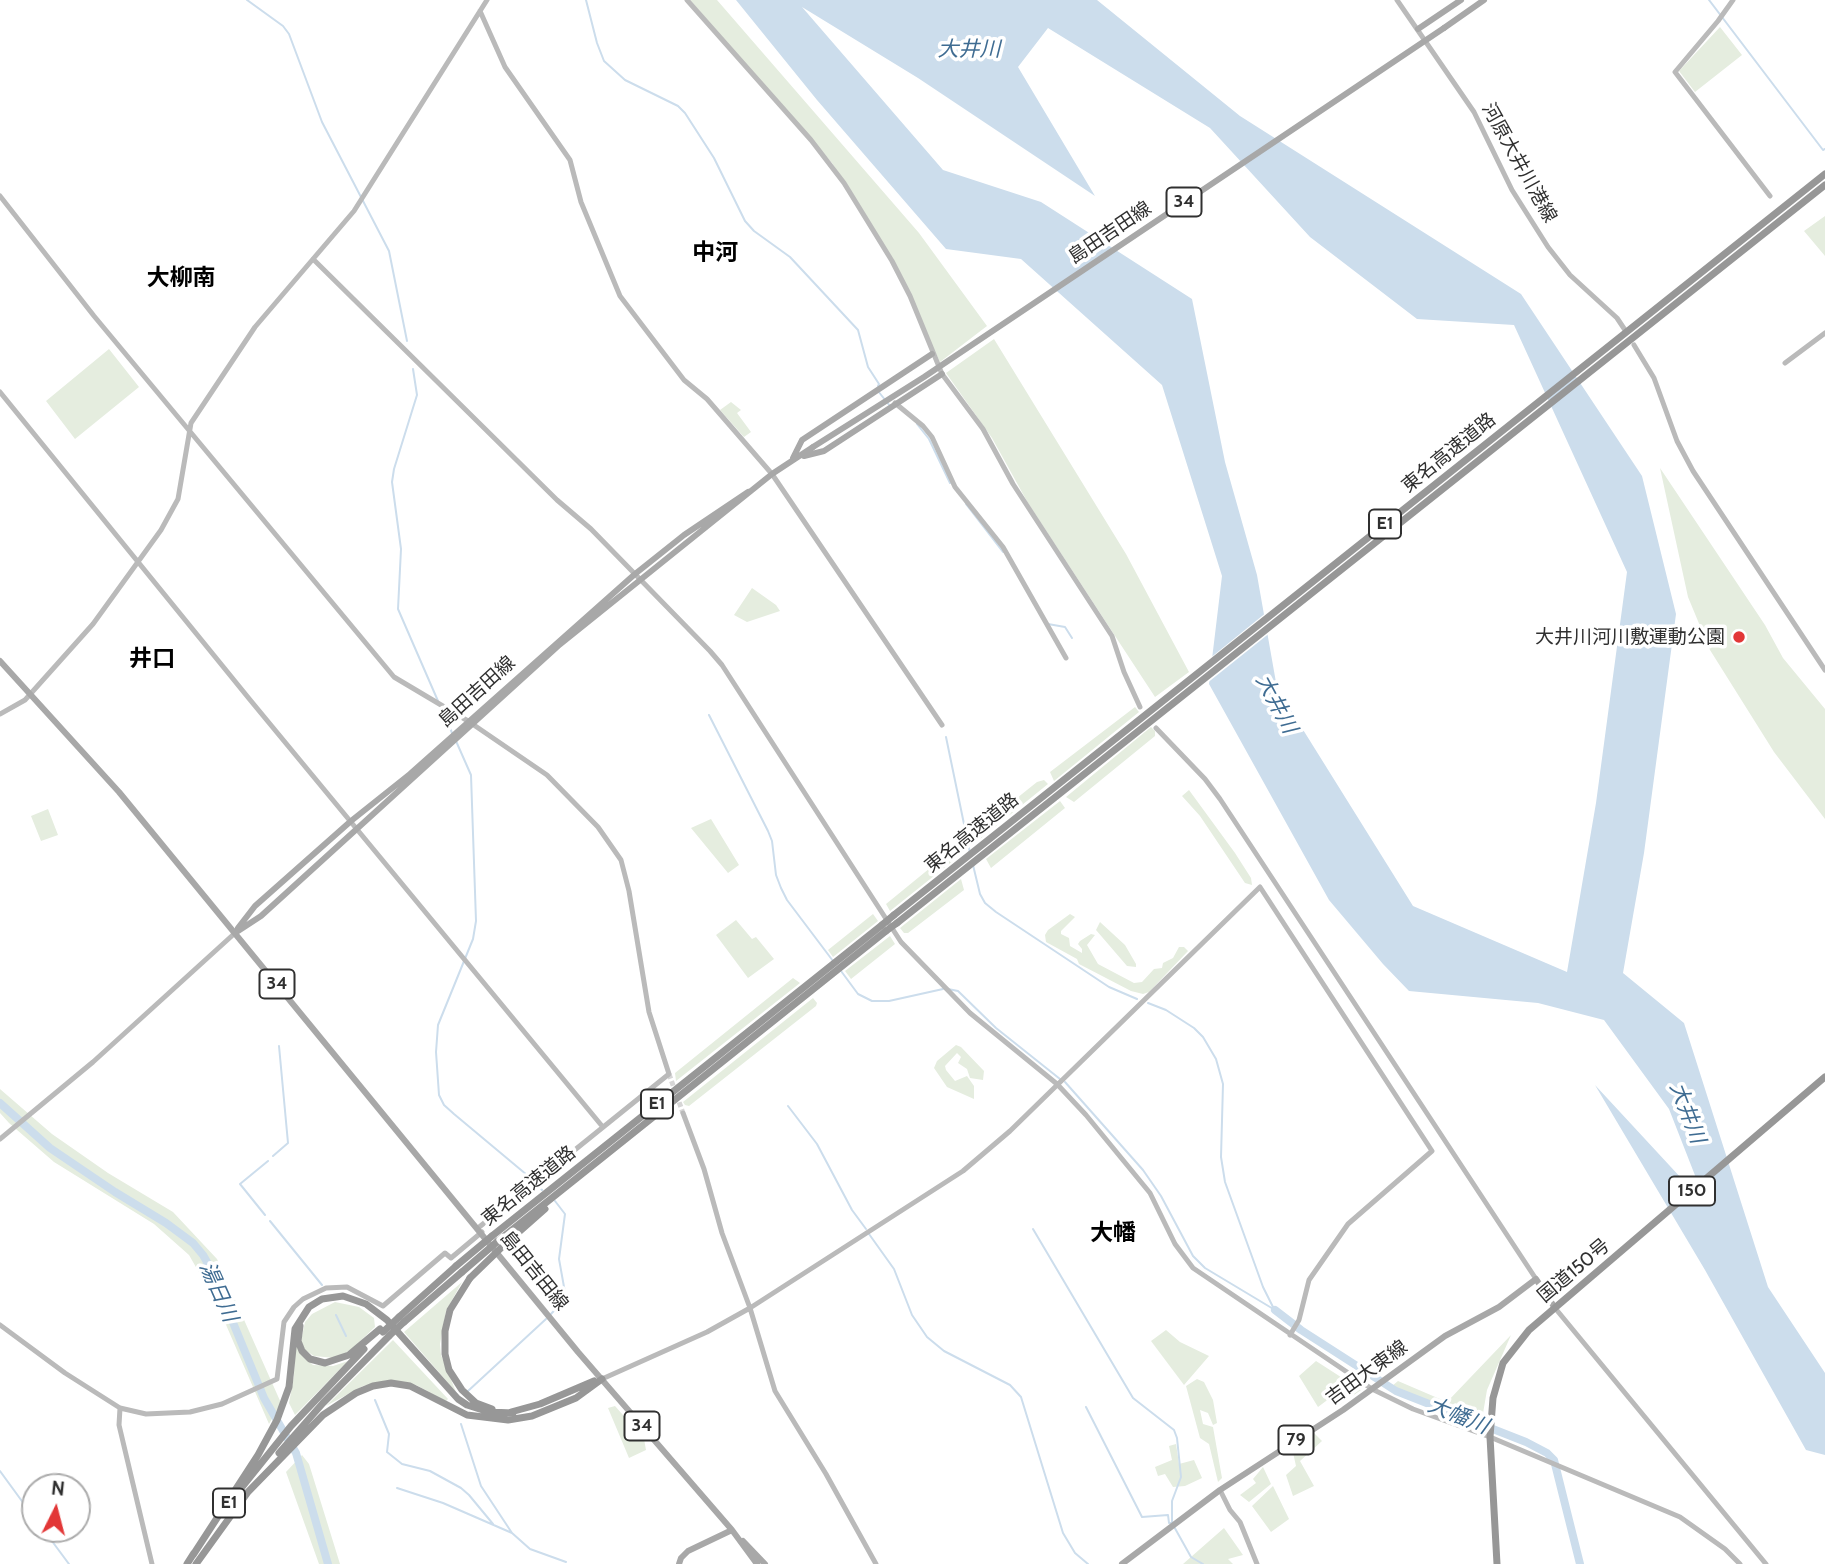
<!DOCTYPE html>
<html>
<head>
<meta charset="utf-8">
<style>
  body { margin:0 }
  #map { position:relative; width:1825px; height:1564px; overflow:hidden; background:#fff; font-family:Cabin,sans-serif }
  canvas { display:block }
  .north { position:absolute; left:21px; top:1473px; width:70px; height:70px; box-sizing:border-box; background:#fff; border:2px solid #acacac; border-radius:50%; rotate:6deg; font-size:19px; font-weight:700; line-height:28px; text-align:center; color:#303030 }
  .north::after { content:''; display:block; margin:auto; width:24px; height:32px; background:#e23737; clip-path:polygon(50% 0,100% 100%,50% 72%,0 100%) }
</style>
</head>
<body>
<div id="map">
<canvas width="1825" height="1564"></canvas>
<div class="north">N</div>
</div>
<script>
const g = document.querySelector('canvas').getContext('2d');
g.lineJoin = 'round';
function fill(path, color) {
  g.fillStyle = color;
  g.fill(path, 'evenodd');
}
function poly(rows) {
  const path = new Path2D();
  for (const r of rows) {
    path.moveTo(r[0], r[1]);
    for (let i = 2; i < r.length; i += 2) path.lineTo(r[i], r[i + 1]);
  }
  return path;
}
function strokePath(path, color, width, dash) {
  g.strokeStyle = color;
  g.lineWidth = width;
  g.lineCap = dash ? 'butt' : 'round';
  g.setLineDash(dash || []);
  g.stroke(path);
}
function label(font, color, halo, rows, align = 'center') {
  g.font = font + ' Cabin,"Noto Sans JP",sans-serif';
  g.lineWidth = 7;
  g.setLineDash([]);
  g.textBaseline = 'middle';
  g.strokeStyle = halo;
  g.fillStyle = color;
  for (const [text, x, y, turn = 0] of rows) {
    g.save();
    g.translate(x, y);
    g.rotate((+turn || 0) * Math.PI / 180);
    g.textAlign = isNaN(turn) ? turn : align;
    if (halo) g.strokeText(text, 0, 0);
    g.fillText(text, 0, 0);
    g.restore();
  }
}
const green = poly([
  [690,0,717,0,919,233,987,326,940,362,888,251,832,163],
  [1720,27,1742,55,1695,92,1679,71],
  [1825,216,1825,256,1804,231],
  [994,339,1126,554,1189,672,1155,697,1028,503,992,438,946,373],
  [109,349,139,387,75,439,46,401],
  [731,402,741,410,737,413,751,432,744,437,720,410],
  [1660,468,1765,625,1783,658,1825,709,1825,819,1774,752,1710,650,1688,597],
  [752,588,776,605,780,611,747,622,734,615],
  [1135,707,1139,712,1054,781,1050,772],
  [1151,727,1155,731,1155,736,1074,802,1066,797],
  [1044,780,1048,784,980,839,977,830,1037,782],
  [1189,790,1235,853,1251,878,1252,885,1245,883,1200,816,1182,796],
  [1060,801,1065,808,991,868,986,859],
  [48,809,58,835,41,841,31,816],
  [711,819,739,865,728,873,691,828],
  [946,855,951,856,954,860,890,911,886,904],
  [961,879,964,890,908,933,904,933,900,928],
  [873,914,878,921,833,957,828,950],
  [1070,914,1075,917,1061,931,1061,934,1069,938,1070,946,1082,953,1082,949,1078,944,1080,941,1091,934,1095,935,1087,945,1098,964,1134,983,1142,982,1154,969,1162,968,1163,963,1173,958,1179,947,1184,947,1188,951,1149,992,1143,994,1131,991,1079,964,1077,959,1046,942,1045,935,1048,930],
  [736,920,752,939,756,937,774,959,748,978,716,935],
  [1100,922,1125,945,1136,964,1136,967,1127,966,1096,930],
  [890,936,895,944,851,979,845,971],
  [793,978,800,983,676,1081,675,1073],
  [813,998,817,1003,816,1006,689,1106,685,1105,683,1102],
  [956,1045,961,1047,984,1071,983,1080,970,1078,967,1069,958,1063,961,1057,957,1053,945,1066,946,1070,955,1081,967,1076,974,1086,974,1099,947,1087,934,1068,937,1061],
  [0,1089,52,1134,108,1173,173,1212,217,1259,281,1403,269,1424,217,1304,189,1255,154,1224,54,1162,9,1123,0,1113],
  [462,1282,446,1311,440,1344,441,1355,456,1392,404,1332],
  [335,1302,359,1307,374,1318,375,1327,354,1347,344,1354,335,1358,314,1356,305,1350,301,1341,305,1322,312,1314],
  [1166,1330,1180,1342,1209,1356,1184,1385,1151,1341],
  [1511,1335,1487,1390,1481,1425,1416,1400,1392,1386,1398,1381,1447,1402],
  [393,1340,448,1399,446,1401,416,1385,388,1380,363,1386,326,1406],
  [295,1343,305,1358,313,1365,333,1366,348,1361,295,1415,289,1403,294,1376],
  [1316,1361,1361,1390,1338,1406,1330,1398,1318,1407,1299,1376],
  [1197,1379,1204,1382,1213,1400,1217,1423,1213,1425,1208,1413,1200,1410,1203,1424,1213,1427,1222,1478,1218,1482,1209,1444,1200,1438,1186,1386],
  [615,1406,644,1439,646,1450,629,1458,608,1408],
  [1314,1433,1322,1441,1300,1461,1314,1486,1293,1496,1286,1475,1296,1466,1292,1448],
  [1176,1444,1179,1464,1194,1460,1202,1478,1185,1486,1173,1487,1165,1474,1158,1476,1155,1467,1172,1460,1169,1446],
  [302,1455,309,1464,340,1564,319,1564,286,1472],
  [1263,1467,1271,1484,1249,1502,1240,1495,1256,1483,1253,1479],
  [1273,1486,1289,1519,1271,1532,1252,1506],
  [1224,1528,1243,1555,1228,1559,1233,1564,1183,1564]
]);
const water = poly([
  [736,0,1097,0,1240,116,1521,294,1642,476,1676,614,1644,853,1623,973,1684,1023,1768,1287,1825,1373,1825,1455,1806,1450,1705,1270,1595,1085,1707,1206,1669,1109,1604,1020,1538,1003,1409,991,1383,964,1329,900,1209,684,1222,576,1162,385,1021,259,946,249,817,100],
  [802,7,918,78,1095,196,1018,67,1048,28,1210,128,1310,237,1417,319,1514,325,1627,572,1596,803,1567,972,1413,906,1277,688,1257,575,1225,462,1192,299,1041,202,943,170]
]);
const pier = poly([
  [1267,612,1271,632,1206,684,1209,659]
]);
const stream = poly([
  [247,0,283,26,289,34,322,122,389,251,407,341],
  [586,0,597,43,604,61,625,80,678,106,685,113,714,158,745,221,754,231,790,257,858,330,868,367,879,384,878,386],
  [1709,0,1823,150,1825,149],
  [413,369,417,395,394,469,392,482,401,549,398,609,438,701],
  [878,391,890,406],
  [917,424,929,439,950,483],
  [966,504,1003,552],
  [1048,624,1065,627,1072,638],
  [441,706,452,733],
  [709,715,768,831,772,841,776,875,781,888,787,900,833,961],
  [946,737,970,853],
  [456,741,471,775,476,921,473,939,438,1025,436,1052,439,1095,444,1105,454,1114,533,1180],
  [973,865,980,894,985,903,996,912,1109,987,1137,999],
  [841,971,858,994,872,1001,889,1001,943,989],
  [948,989,958,991,996,1028,1060,1079],
  [1148,1003,1166,1010,1194,1028,1203,1037,1216,1059,1223,1084,1221,1157,1225,1182,1263,1287,1274,1309],
  [1065,1082,1143,1170,1161,1196,1193,1256,1205,1268,1275,1310],
  [788,1106,817,1144,852,1210,866,1229],
  [273,1156,288,1143,279,1046],
  [537,1184,542,1190],
  [265,1215,240,1184,268,1161],
  [270,1221,322,1285],
  [1033,1229,1133,1398,1174,1430,1177,1438,1181,1477,1172,1501,1172,1523,1191,1557,1203,1564],
  [869,1234,894,1269,912,1315,927,1337,944,1351,1010,1385,1021,1397,1063,1533,1075,1553,1088,1564],
  [336,1315,346,1336],
  [550,1315,566,1298,559,1259,565,1214,555,1201],
  [468,1391,546,1319],
  [375,1400,389,1434,387,1452,402,1464,430,1471,461,1488,469,1495,493,1524],
  [1086,1407,1142,1517,1168,1515,1169,1523,1172,1523],
  [461,1424,481,1486,512,1533,530,1549,566,1562],
  [0,1471,35,1519],
  [397,1488,443,1503,512,1533],
  [43,1529,69,1564]
]);
const river = poly([
  [0,1103,50,1148,115,1192,166,1223,193,1243,203,1255,211,1269,264,1398,296,1453,328,1564],
  [1275,1310,1301,1330,1396,1391,1526,1442,1547,1453,1554,1460,1580,1564]
]);
const secondaryTunnel = poly([
  [669,1074,683,1113]
]);
const secondary = poly([
  [687,0,811,140,844,183,892,261,910,296,942,374,983,429,1013,484,1112,636,1124,672,1140,707],
  [1397,0,1474,112,1512,190,1548,247,1570,275,1617,318,1625,330],
  [1733,0,1718,21,1675,72,1770,196],
  [480,11,505,67,570,160,581,202,620,296,684,380,707,399,772,474,942,725],
  [0,196,94,316,394,677,468,721,547,775,598,827,621,860,629,891,649,1012,669,1074,478,1228],
  [313,259,557,500,591,529,710,651,722,665,901,942,970,1013,1057,1084,1086,1115,1150,1193,1175,1244,1193,1268,1372,1389,1413,1409,1490,1437,1680,1517,1725,1549,1740,1564],
  [1634,345,1654,378,1677,441,1693,471,1825,670],
  [1785,363,1825,333],
  [0,392,251,701,602,1126],
  [895,403,923,426,932,437,955,487,1003,547,1066,658],
  [0,714,25,700,93,624,161,530,178,499,191,423,255,327,354,211,487,0],
  [1156,728,1205,779,1220,799,1536,1279],
  [683,1113,704,1169,722,1233,750,1308,775,1391,826,1474,876,1564],
  [0,1139,93,1062,235,933],
  [1555,1308,1766,1564],
  [0,1325,65,1373,120,1408,146,1414,190,1412,222,1404,277,1379,284,1322,294,1307,303,1299,326,1288,347,1287,383,1306,445,1253,451,1258,482,1232],
  [602,1379,707,1332,750,1308,963,1171,1010,1131,1260,887,1432,1151,1348,1224,1309,1280,1299,1320,1290,1335],
  [120,1408,119,1425,152,1564],
  [1220,1490,1230,1510,1240,1522,1257,1564]
]);
const primary = poly([
  [1444,28,1484,0],
  [1418,29,1461,0],
  [804,456,824,451,942,374],
  [793,458,802,440,932,354],
  [0,661,119,792,578,1352,732,1530,757,1564],
  [238,928,255,906,351,821,410,774,635,574,684,535,748,492],
  [235,933,261,916,558,646,772,474,813,447],
  [743,1541,765,1564],
  [679,1564,681,1558,688,1551,732,1530],
  [1122,1564,1220,1490,1343,1410,1445,1336,1499,1307,1536,1279,1555,1308]
]);
const highway = poly([
  [894,915,1825,174],
  [897,923,1825,185],
  [492,1236,882,925],
  [498,1241,886,931],
  [502,1247,545,1209],
  [470,1278,450,1310,445,1331,445,1354,449,1370,462,1390,476,1403,492,1409],
  [399,1317,456,1266],
  [404,1322,462,1272],
  [300,1326,298,1341,302,1351,310,1359,325,1363,349,1355,380,1329],
  [511,1412,540,1404,594,1381],
  [279,1453,323,1403,389,1336],
  [238,1492,291,1426,364,1349],
  [245,1495,323,1415,356,1393,373,1386,391,1383,410,1386,467,1415,508,1420,532,1416,576,1398,602,1379],
  [193,1555,258,1455,277,1420,289,1387,295,1329,309,1307,322,1299,343,1296,366,1304,387,1320,458,1399,467,1405,489,1412,513,1413],
  [187,1564,194,1553],
  [196,1564,248,1492],
  [1497,1564,1490,1437,1493,1398,1503,1363,1529,1330,1825,1077]
]);
const primaryBridge = poly([
  [813,447,924,377,1444,28]
]);
const highwayBridge = poly([
  [882,925,894,915],
  [886,931,897,923],
  [456,1266,492,1236],
  [462,1272,498,1241],
  [470,1278,502,1247],
  [383,1332,399,1317],
  [389,1336,404,1322]
]);
const markers = [
  [1739,637,7,"#e23737"]
];
const shields = [
  [1184,202,35],
  [1385,524,32],
  [277,984,35],
  [657,1104,32],
  [1692,1191,46],
  [642,1426,35],
  [1296,1440,35],
  [229,1503,32]
];
const shieldNames = [
  ["34",1184,202],
  ["E1",1385,524],
  ["34",277,984],
  ["E1",657,1104],
  ["150",1692,1191],
  ["34",642,1426],
  ["79",1296,1440],
  ["E1",229,1503]
];
const streetNames = [
  ["河原大井川港線",1519,163,61],
  ["島田吉田線",1110,233,-34],
  ["東名高速道路",1449,453,-39],
  ["島田吉田線",477,692,-42],
  ["東名高速道路",972,833,-39],
  ["東名高速道路",529,1186,-39],
  ["島田吉田線",534,1271,51],
  ["国道150号",1574,1271,-40],
  ["吉田大東線",1367,1373,-36]
];
const poiNames = [
  ["大井川河川敷運動公園",1725,637]
];
const waterNames = [
  ["大井川",969,50],
  ["大井川",1276,704,62],
  ["大井川",1687,1113,69],
  ["湯日川",218,1292,66],
  ["大幡川",1458,1416,22]
];
const quarterNames = [
  ["中河",715,253],
  ["大柳南",181,278],
  ["井口",152,659],
  ["大幡",1113,1233]
];
fill(green, '#e5eddf');
fill(water, '#ccddec');
fill(pier, '#fff');
strokePath(stream, '#ccddec', 2);
strokePath(river, '#ccddec', 8);
strokePath(secondaryTunnel, '#d6d6d6', 5, [5, 2.5]);
strokePath(secondary, '#bababa', 5);
strokePath(primary, '#a8a8a8', 6);
strokePath(highway, '#979797', 7);
strokePath(primaryBridge, '#a8a8a8', 6);
strokePath(highwayBridge, '#979797', 7);
for (const [x, y, r, color] of markers) {
  const dot = new Path2D();
  dot.arc(x, y, r, 0, 2 * Math.PI);
  g.fillStyle = color;
  g.fill(dot);
  strokePath(dot, '#fff', 2.5);
}
for (const [x, y, w] of shields) {
  const box = new Path2D();
  box.roundRect(x - w / 2, y - 14.5, w, 29, 5);
  g.fillStyle = '#fff';
  g.fill(box);
  strokePath(box, '#303030', 2);
}
label('bold 18px', '#303030', null, shieldNames);
label('19px', '#303030', '#fff', streetNames);
label('19px', '#303030', '#fff', poiNames, 'right');
label('italic 21px', '#3f6c92', '#fff', waterNames);
label('bold 23px', '#000', '#fff', quarterNames);
</script>
</body>
</html>
